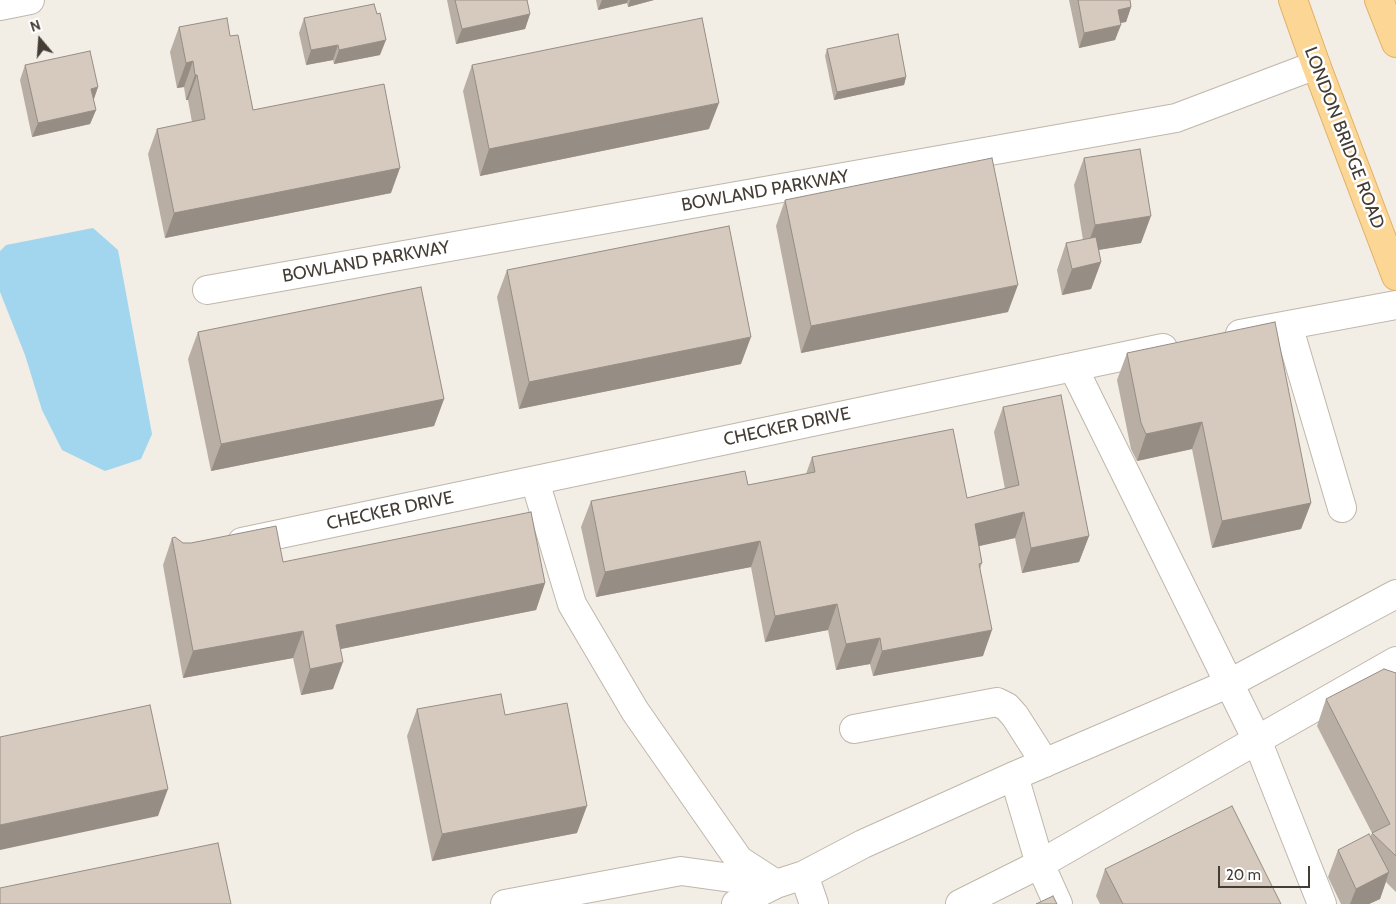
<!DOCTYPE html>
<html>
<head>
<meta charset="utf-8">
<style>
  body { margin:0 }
  #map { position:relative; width:1396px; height:904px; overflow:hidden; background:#f2ede5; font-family:Cabin,sans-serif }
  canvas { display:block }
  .north { position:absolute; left:15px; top:15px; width:50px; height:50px; -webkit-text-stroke:4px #fff; paint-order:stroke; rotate:342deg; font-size:14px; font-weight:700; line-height:20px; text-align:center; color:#443d35 }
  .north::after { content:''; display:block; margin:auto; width:18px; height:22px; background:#443d35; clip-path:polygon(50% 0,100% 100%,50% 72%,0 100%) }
  .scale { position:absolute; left:1218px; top:866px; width:92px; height:22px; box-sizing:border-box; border:2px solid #443d35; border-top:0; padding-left:6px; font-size:15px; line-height:18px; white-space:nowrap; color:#443d35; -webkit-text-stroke:4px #fff; paint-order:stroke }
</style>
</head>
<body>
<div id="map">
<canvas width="1396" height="904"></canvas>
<div class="north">N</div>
<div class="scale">20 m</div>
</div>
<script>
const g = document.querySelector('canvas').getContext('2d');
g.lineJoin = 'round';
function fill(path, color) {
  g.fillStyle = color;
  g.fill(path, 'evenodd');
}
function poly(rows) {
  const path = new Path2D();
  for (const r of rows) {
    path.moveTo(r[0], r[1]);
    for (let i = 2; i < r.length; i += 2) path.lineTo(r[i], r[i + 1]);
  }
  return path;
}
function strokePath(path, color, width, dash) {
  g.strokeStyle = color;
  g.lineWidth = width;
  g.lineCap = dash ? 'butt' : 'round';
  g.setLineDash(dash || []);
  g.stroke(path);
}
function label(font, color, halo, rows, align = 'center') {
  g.font = font + ' Cabin,sans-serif';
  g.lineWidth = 5;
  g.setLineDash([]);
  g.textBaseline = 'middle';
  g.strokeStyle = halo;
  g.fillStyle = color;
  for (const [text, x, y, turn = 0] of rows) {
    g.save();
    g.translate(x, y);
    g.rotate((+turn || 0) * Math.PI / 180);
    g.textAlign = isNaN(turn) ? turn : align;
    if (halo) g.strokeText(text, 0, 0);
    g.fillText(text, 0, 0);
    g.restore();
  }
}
const water = poly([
  [93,228,118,250,152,434,141,459,105,471,62,450,42,410,25,355,0,292,0,251,6,245]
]);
const minor = poly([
  [0,6,30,0],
  [207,290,1176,118,1316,65],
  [1288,325,1342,508],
  [1240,334,1396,305],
  [535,481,572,604,635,711,739,860,776,884],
  [242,542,1163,348],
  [854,729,997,702,1007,707,1015,716,1045,763],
  [1014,776,1040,864,1257,740,1073,367],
  [804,875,814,904],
  [505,904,681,871,767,883],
  [736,904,776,884,804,875,863,844,1014,776,1230,683,1396,594],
  [960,904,1040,864,1058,904],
  [1322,904,1257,740,1396,661]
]);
const major = poly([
  [1293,0,1316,65,1396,276],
  [1379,0,1396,43]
]);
const wall = poly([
  [447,0,527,0,530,14,525,29,456,44],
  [596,0,654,0,628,7,627,3,598,10],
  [1069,0,1130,0,1131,7,1126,22,1120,23,1115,40,1079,48],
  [304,18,380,55,334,64,333,60,306,65,299,33],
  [179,27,230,36,253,110,391,193,165,238,148,154,157,129,192,122,188,100,186,100,184,87,177,88,170,52],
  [827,49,906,77,904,85,834,100,825,56],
  [25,65,98,87,93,100,96,110,90,124,32,137,20,80],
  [472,65,709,129,480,176,463,91],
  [1084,158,1141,243,1099,250,1101,262,1091,289,1062,295,1057,270,1066,243,1083,240,1074,185],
  [785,200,1008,312,801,353,776,226],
  [507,270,741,364,519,409,497,297],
  [198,332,444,399,434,426,211,471,188,359],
  [1127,353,1311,503,1301,529,1212,548,1192,449,1137,461,1131,449,1117,380],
  [1003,407,1089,536,1079,562,1022,573,1015,538,979,546,982,563,980,569,983,656,873,676,870,664,836,670,828,630,765,642,751,567,596,597,581,527,591,501,748,485,806,474,812,457,967,498,1005,489,994,432],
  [172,538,183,543,283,562,545,583,536,610,340,649,333,689,301,695,293,658,183,678,163,565],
  [1396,673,1396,892,1386,882,1380,899,1369,904,1341,904,1328,877,1338,850,1370,837,1372,833,1317,726,1326,699],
  [417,709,505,715,577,833,432,861,407,736],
  [1105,869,1281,904,1100,904,1096,896]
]);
const shadedWall = poly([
  [602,0,628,0,627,3,598,10],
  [630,0,654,0,628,7],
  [1131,7,1126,22,1112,24,1118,10],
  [530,14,525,29,456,44,462,29],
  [1121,25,1115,40,1079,48,1084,33],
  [386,40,380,55,334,64,339,50],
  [338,45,333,60,306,65,311,50],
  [193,61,184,87,177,88,186,63],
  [195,75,197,75,188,100,186,100],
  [906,77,904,85,834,100,837,92],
  [98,87,93,102,91,89],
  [719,103,709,129,480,176,489,149],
  [96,110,90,124,32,137,38,123],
  [400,168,391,193,165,238,174,213],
  [1151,216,1141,243,1085,252,1095,225],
  [1101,262,1091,289,1062,295,1072,269],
  [1018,285,1008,312,801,353,811,326],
  [751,337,741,364,519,409,529,382],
  [444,399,434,426,211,471,221,444],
  [1202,422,1192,449,1137,461,1146,434],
  [1311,503,1301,529,1212,548,1222,521],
  [1024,512,1015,538,966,549,975,524],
  [1089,536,1079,562,1022,573,1031,548],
  [760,541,751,567,596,597,605,572],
  [545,583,536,610,326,652,336,625],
  [837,604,828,630,765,642,775,616],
  [992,630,983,656,873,676,882,651],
  [303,631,293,658,183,678,193,651],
  [880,638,870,664,836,670,846,644],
  [343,662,333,689,301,695,310,669],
  [168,789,158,816,0,850,0,825],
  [587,806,577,833,432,861,442,834],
  [1389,872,1380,899,1369,904,1350,904,1356,889]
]);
const building = poly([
  [455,0,527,0,530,14,462,29,455,0],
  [1078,0,1130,0,1131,7,1118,10,1121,25,1084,33,1078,0],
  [374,4,377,14,380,13,386,40,339,50,338,45,311,50,304,18,374,4],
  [227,18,230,36,238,35,253,110,384,84,400,168,174,213,157,129,205,119,197,75,195,75,193,61,186,63,179,27,227,18],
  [702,18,719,103,489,149,472,65,702,18],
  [898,34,906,77,837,92,827,49,898,34],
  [90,51,98,87,91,89,96,110,38,123,25,65,90,51],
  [1140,149,1151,216,1095,225,1084,158,1140,149],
  [992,158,1018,285,811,326,785,200,992,158],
  [729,226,751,337,529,382,507,270,729,226],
  [1096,237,1101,262,1072,269,1066,243,1096,237],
  [421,287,444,399,221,444,198,332,421,287],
  [1275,322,1311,503,1222,521,1202,422,1146,434,1141,423,1127,353,1275,322],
  [1061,395,1089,536,1031,548,1024,512,975,524,982,563,979,564,992,630,882,651,880,638,846,644,837,604,775,616,760,541,605,572,591,501,745,471,748,485,815,472,812,457,953,429,967,498,1019,485,1003,407,1061,395],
  [531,512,545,583,336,625,343,662,310,669,303,631,193,651,172,538,175,537,183,543,191,543,276,526,283,562,531,512],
  [1384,669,1396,673,1396,856,1372,833,1390,824,1326,699,1384,669],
  [501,694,505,715,567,703,587,806,442,834,417,709,501,694],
  [150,705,168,789,0,825,0,737,150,705],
  [1232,806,1281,904,1123,904,1105,869,1232,806],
  [1369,834,1389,872,1356,889,1338,850,1369,834],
  [218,843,231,904,0,904,0,888,218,843],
  [1053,896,1057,904,1036,904,1053,896]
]);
const streetNames = [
  ["LONDON BRIDGE ROAD",1344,138,69],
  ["BOWLAND PARKWAY",765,191,-10],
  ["BOWLAND PARKWAY",366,262,-10],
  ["CHECKER DRIVE",787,427,-12],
  ["CHECKER DRIVE",390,511,-12]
];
fill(water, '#a2d5ee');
strokePath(minor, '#c0b7ab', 30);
strokePath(major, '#e0b165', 30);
strokePath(minor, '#fff', 28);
strokePath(major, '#fbd695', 28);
fill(wall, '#b8aea3');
fill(shadedWall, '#968d85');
fill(building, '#d6cabe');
strokePath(building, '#968d85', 1);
label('18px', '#443d35', '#fff', streetNames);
</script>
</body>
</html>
